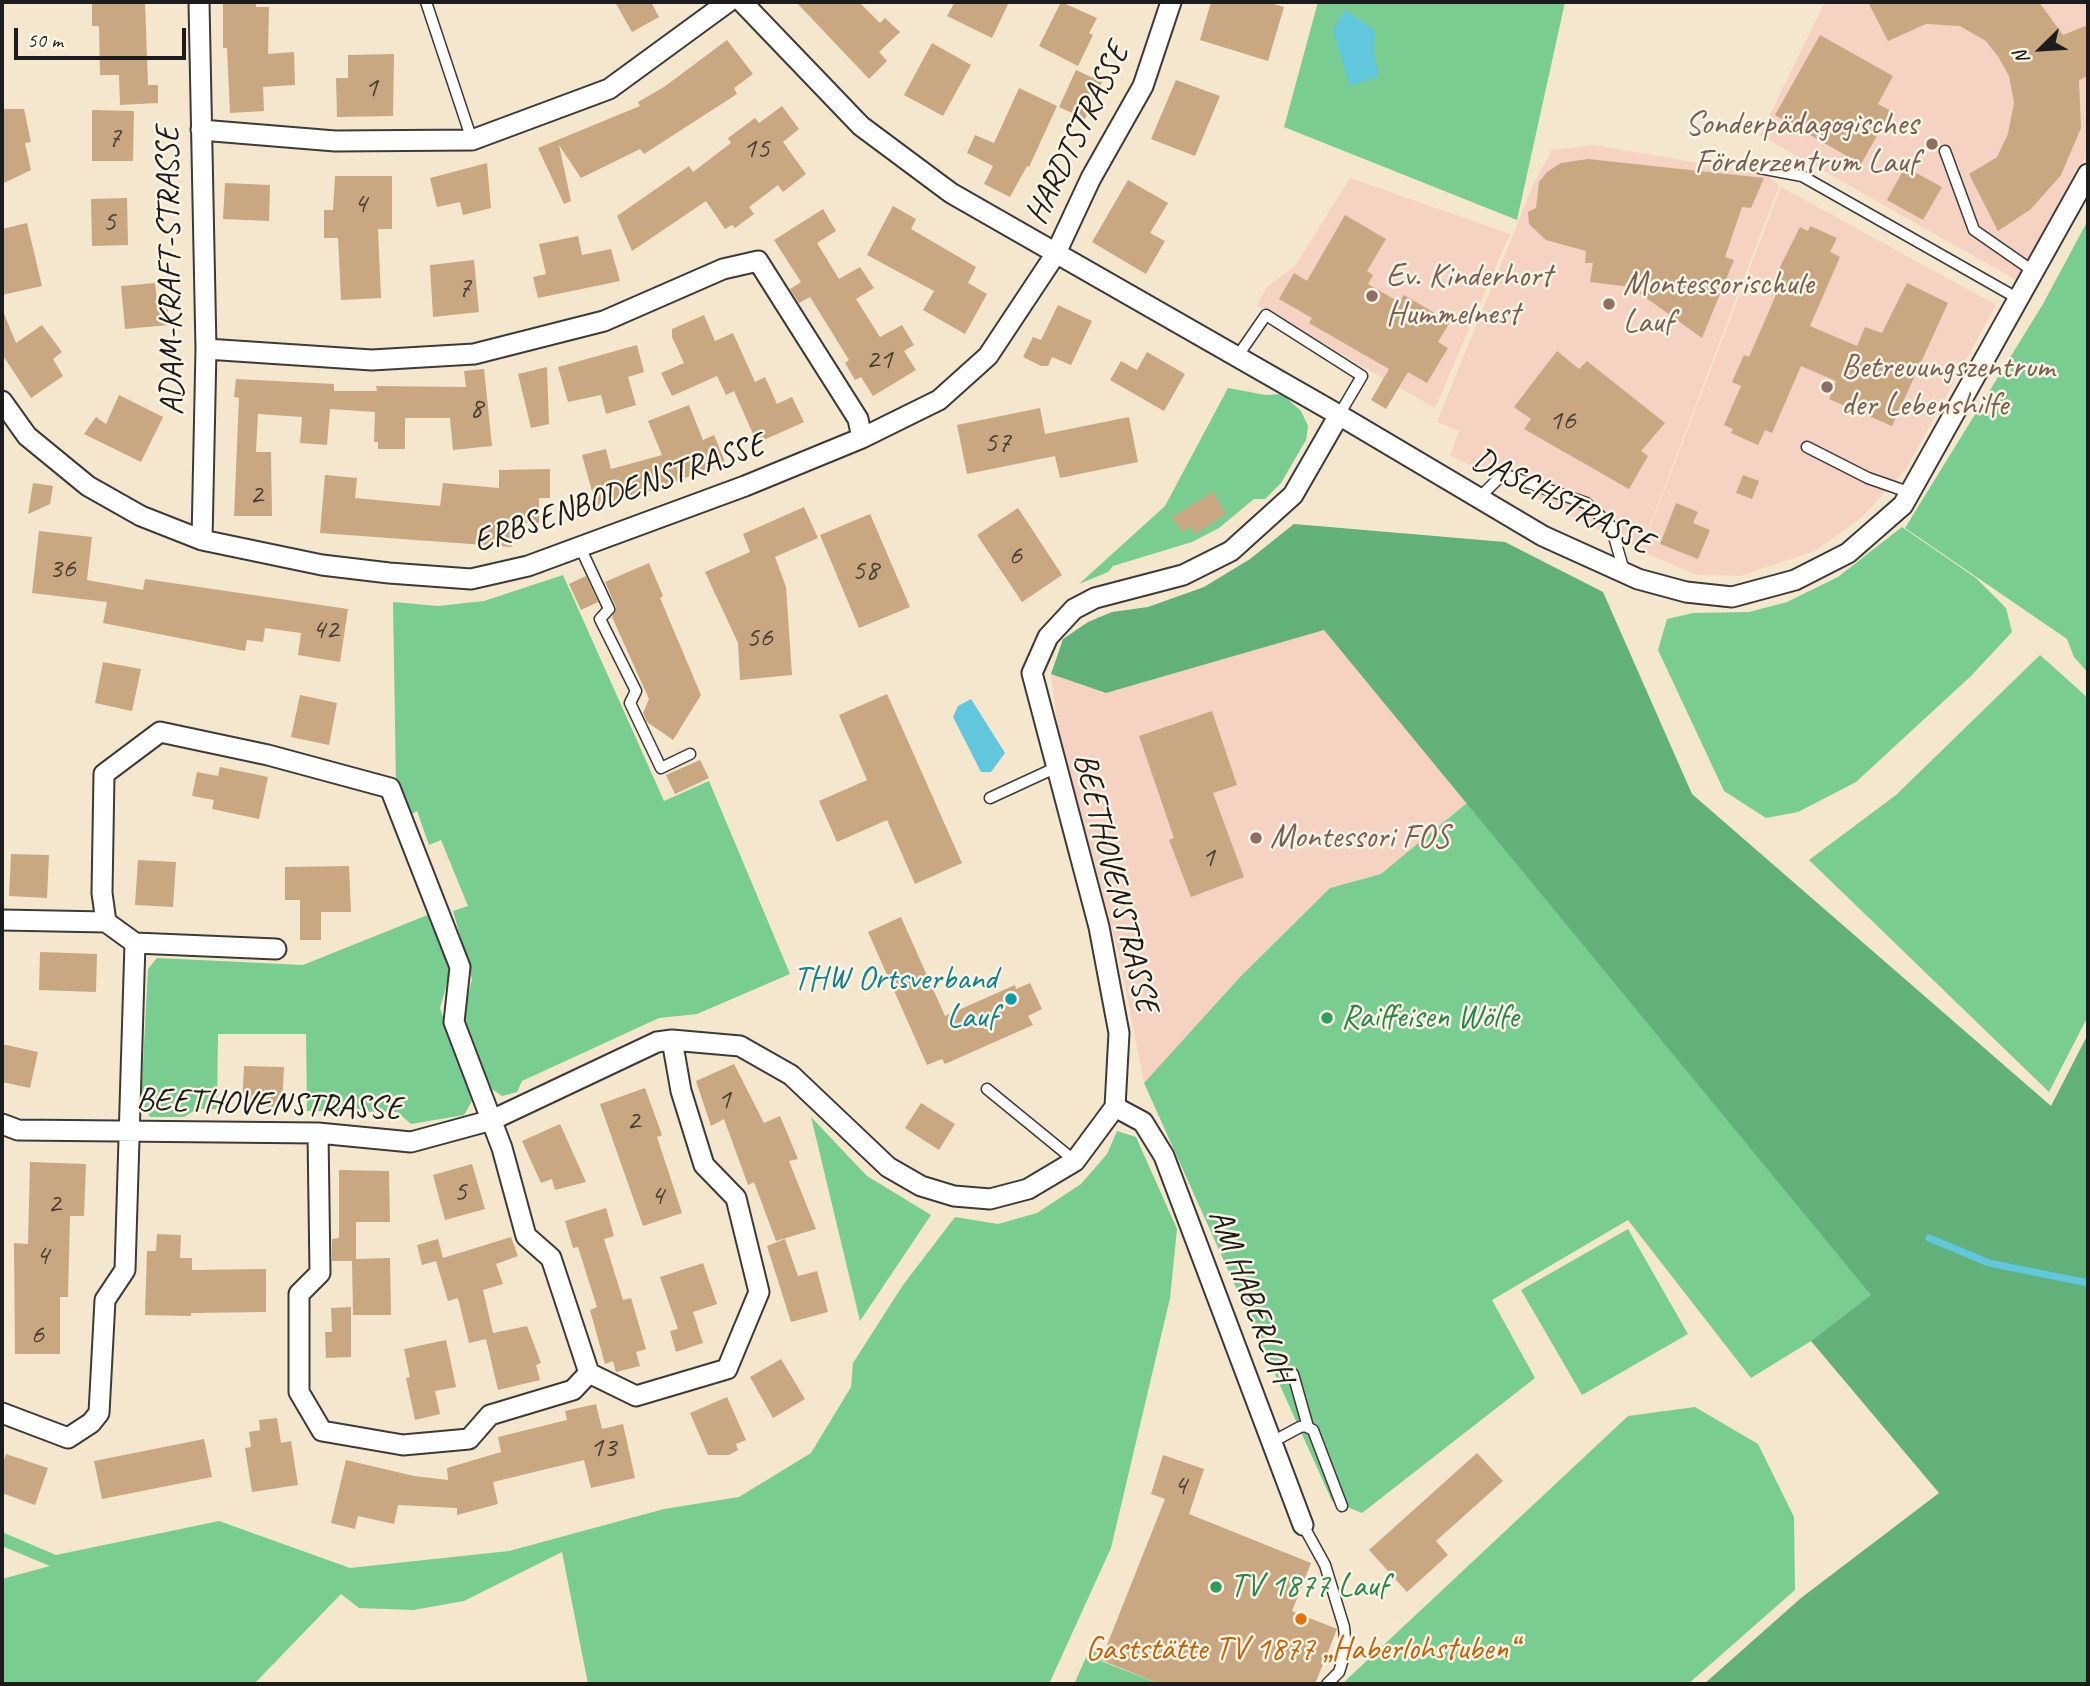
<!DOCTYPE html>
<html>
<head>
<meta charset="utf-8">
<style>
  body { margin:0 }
  #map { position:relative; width:2090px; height:1686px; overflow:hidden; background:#f5e7cd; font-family:Caveat,sans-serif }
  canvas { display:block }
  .frame { position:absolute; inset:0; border:4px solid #1c1c1c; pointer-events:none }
  .north { position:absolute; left:2006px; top:14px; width:70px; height:70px; -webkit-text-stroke:5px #fcf5e5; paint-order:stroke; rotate:246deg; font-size:19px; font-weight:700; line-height:28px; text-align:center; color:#1c1c1c }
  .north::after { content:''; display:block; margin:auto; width:24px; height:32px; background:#1c1c1c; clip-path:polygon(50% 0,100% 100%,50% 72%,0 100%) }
  .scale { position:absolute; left:14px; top:28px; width:172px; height:32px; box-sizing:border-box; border:4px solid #1c1c1c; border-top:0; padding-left:9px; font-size:21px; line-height:24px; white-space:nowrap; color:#1c1c1c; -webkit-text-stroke:5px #fcf5e5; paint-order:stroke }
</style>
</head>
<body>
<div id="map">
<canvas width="2090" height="1686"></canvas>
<div class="frame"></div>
<div class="north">N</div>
<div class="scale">50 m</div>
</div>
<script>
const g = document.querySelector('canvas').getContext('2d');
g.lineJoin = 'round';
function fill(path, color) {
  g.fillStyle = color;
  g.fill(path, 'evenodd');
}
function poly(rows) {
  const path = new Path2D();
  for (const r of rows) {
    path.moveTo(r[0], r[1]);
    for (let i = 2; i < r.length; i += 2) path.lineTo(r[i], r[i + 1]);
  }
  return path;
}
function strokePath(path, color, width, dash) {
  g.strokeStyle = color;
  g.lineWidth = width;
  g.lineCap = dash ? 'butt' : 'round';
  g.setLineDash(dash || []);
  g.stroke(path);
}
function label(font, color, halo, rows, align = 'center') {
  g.font = font + ' Caveat,sans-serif';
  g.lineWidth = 5;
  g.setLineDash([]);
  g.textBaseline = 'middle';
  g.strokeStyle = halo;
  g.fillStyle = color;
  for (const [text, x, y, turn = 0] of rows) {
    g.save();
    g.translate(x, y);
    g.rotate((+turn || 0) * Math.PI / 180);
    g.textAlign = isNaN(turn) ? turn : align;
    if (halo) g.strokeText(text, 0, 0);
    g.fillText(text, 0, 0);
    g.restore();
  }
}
const built = poly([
  [1825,2,2088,2,2088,153,2018,281,1760,135],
  [1595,145,1767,175,1779,186,1640,551,1450,455,1459,431,1437,422,1533,185,1552,150],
  [1350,178,1510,234,1435,408,1257,306,1267,287,1295,266],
  [1781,187,1996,305,1906,469,1862,517,1815,551,1740,576,1697,575,1641,551],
  [1324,630,1467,803,1381,874,1330,888,1241,976,1144,1083,1119,955,1058,729,1051,674,1106,693]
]);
const green = poly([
  [1318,2,1565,2,1517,220,1284,127],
  [2088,220,2088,673,2074,657,2067,639,1905,528,2043,304],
  [1228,388,1266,395,1282,394,1301,411,1308,426,1306,440,1281,483,1265,499,1254,499,1219,528,1192,542,1113,566,1108,572,1079,584,1165,506],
  [1902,527,1976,578,2006,608,2012,632,1971,676,1856,782,1798,812,1766,818,1724,791,1658,650,1667,619,1693,613,1749,612,1787,602,1838,577],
  [563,575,664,801,709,781,790,974,697,1014,659,1018,522,1081,517,1092,502,1096,492,1089,462,1022,472,979,453,911,468,906,441,840,429,845,417,811,409,816,396,786,393,602,438,606,484,601],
  [2040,655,2088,698,2088,1016,2049,1092,1809,860,1896,795],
  [1467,803,1872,1295,1811,1341,1751,1378,1628,1220,1492,1300,1535,1378,1362,1513,1332,1501,1144,1083,1241,976,1330,888,1381,874],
  [430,914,451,970,440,1008,472,1101,464,1115,411,1124,397,1112,307,1111,306,1034,218,1034,217,1109,197,1109,184,1117,150,1117,141,1103,148,969,157,958,303,965],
  [811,1117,867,1176,931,1215,860,1321],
  [1117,1131,1136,1137,1177,1229,1170,1298,1111,1548,1049,1684,588,1684,562,1552,464,1601,413,1610,359,1608,341,1594,254,1684,2,1684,2,1579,50,1566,2,1546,2,1532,56,1555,219,1521,350,1568,509,1551,664,1509,739,1497,811,1453,851,1387,853,1363,903,1285,955,1217,998,1224,1037,1213,1081,1184,1107,1154],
  [1628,1229,1688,1334,1582,1395,1521,1290],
  [1695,1407,1758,1444,1794,1517,1795,1590,1688,1684,1342,1684,1628,1416],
  [1093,1642,1101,1661,1160,1684,1074,1684]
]);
const forest = poly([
  [1294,524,1505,542,1603,592,1692,794,2051,1106,2088,1034,2088,1684,1704,1684,1801,1598,1939,1493,1811,1341,1871,1295,1324,630,1106,693,1051,674,1063,639,1088,622,1112,612,1148,607,1204,587,1250,559]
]);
const water = poly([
  [1344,10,1375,30,1373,49,1379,76,1350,86,1333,31],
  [971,699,1005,753,991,772,981,772,953,717,958,706]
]);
const stream = poly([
  [1929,1238,1989,1263,2088,1283]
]);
const building = poly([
  [106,2,145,2,148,85,158,85,158,103,120,105,119,75,100,75,99,26,92,26,92,4],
  [223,2,256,2,256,7,269,7,268,54,294,52,295,85,263,87,264,111,230,113,227,48,223,48],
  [615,2,651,2,659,17,632,32],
  [796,2,859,2,880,23,885,18,900,32,879,52,887,61,869,79],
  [955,2,1009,2,992,38,947,16],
  [1061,2,1097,18,1089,33,1093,35,1078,66,1039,46],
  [1211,2,1267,2,1284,7,1268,61,1200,40],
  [1868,2,2039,2,2063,35,2088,25,2088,76,2079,80,2081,128,2061,175,2031,209,1998,231,1969,174,1997,157,2008,134,2014,102,2009,76,1999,58,1986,41,1960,26,1926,24,1888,41],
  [1820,35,1893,76,1878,104,1891,111,1861,164,1775,115],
  [727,40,753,74,734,88,737,94,644,154,640,149,581,178,559,145,571,201,564,204,538,148,640,106,638,102,664,87],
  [932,43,971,65,943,116,904,95],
  [394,54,393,116,337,117,336,78,348,78,348,55],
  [1076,70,1102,82,1085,119,1059,107],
  [1176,80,1220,96,1195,156,1151,139],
  [1019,88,1057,106,1029,167,1027,166,1010,197,984,184,993,166,967,153,975,135,994,143],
  [782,106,799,129,783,142,806,174,783,192,778,185,749,207,754,214,735,228,732,225,725,229,706,201,632,251,617,216,689,166,693,172,731,143,728,138,755,118,759,123],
  [2,109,24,109,31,142,25,143,31,170,2,184],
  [92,110,134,111,133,161,92,161],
  [1588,159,1764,178,1751,208,1742,207,1725,257,1734,260,1702,338,1631,287,1590,282,1593,263,1585,263,1586,251,1546,240,1529,224,1528,212,1536,208,1539,182,1547,172,1561,163],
  [487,163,491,208,463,215,460,202,437,207,430,178],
  [1905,167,1942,187,1923,220,1887,200],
  [335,176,392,176,392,229,378,229,381,298,341,300,338,238,324,238,324,210,333,210],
  [1128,180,1168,203,1150,233,1165,241,1146,274,1092,242],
  [225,183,270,185,269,221,223,219],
  [127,198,128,245,92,246,91,199],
  [893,206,916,219,911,229,976,267,968,283,987,294,965,334,923,310,934,291,867,255],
  [823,209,836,231,817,243,839,279,860,267,874,288,856,299,880,337,902,325,914,345,904,351,916,370,873,396,861,377,855,380,845,363,849,360,810,297,799,303,790,289,801,282,774,240],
  [1345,215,1386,239,1367,271,1373,275,1368,284,1399,302,1404,295,1450,322,1438,342,1448,348,1427,383,1408,372,1386,409,1371,400,1389,369,1309,323,1312,318,1279,299,1294,273,1307,281],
  [27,223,42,286,2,295,2,229],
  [1810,226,1837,238,1830,252,1840,257,1810,326,1857,346,1865,327,1882,333,1907,283,1948,303,1892,426,1829,399,1836,381,1801,366,1772,433,1765,430,1758,445,1731,433,1733,429,1724,425,1741,386,1732,382,1744,355,1749,357,1776,295,1769,292,1782,263,1800,227,1808,231],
  [578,236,582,255,611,249,620,281,538,298,533,277,546,274,539,244],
  [474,260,479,312,433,317,430,265],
  [155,283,157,300,167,299,169,325,125,329,121,286],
  [1058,305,1092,321,1071,365,1052,357,1048,366,1041,366,1023,357,1033,337,1041,340],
  [2,309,16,343,42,325,62,352,53,359,63,376,31,398,2,354],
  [704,315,715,341,733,333,755,382,765,377,777,404,792,397,804,422,757,443,734,391,726,395,717,376,672,396,661,373,684,363,672,337,672,329],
  [637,345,644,372,628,377,636,405,606,414,601,395,568,402,558,367],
  [1557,351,1579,369,1587,361,1665,423,1641,451,1648,456,1629,489,1524,429,1531,419,1514,407],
  [1147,352,1185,374,1164,411,1110,380,1121,361,1137,370],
  [547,367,549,424,531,428,518,374],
  [484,369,492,446,453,450,450,418,405,418,405,449,378,449,378,442,374,442,375,412,330,409,327,445,300,443,302,417,258,414,256,452,271,452,272,516,234,516,239,398,234,397,236,379,334,384,334,391,377,391,376,386,466,387,464,371],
  [119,395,163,417,141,462,84,434,96,417,106,424],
  [689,405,703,440,714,435,725,462,657,489,596,506,582,455,606,449,611,469,662,455,648,421],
  [1040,408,1045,434,1129,417,1138,462,1060,478,1055,456,967,474,957,425],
  [550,469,550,498,539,498,539,523,512,523,512,547,320,533,325,475,357,478,355,498,440,506,443,483,499,488,499,470],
  [1743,475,1759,481,1752,499,1736,493],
  [33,483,53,486,50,504,28,514],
  [1213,492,1226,514,1195,534,1190,526,1182,532,1172,517],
  [1676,503,1698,512,1693,523,1710,530,1698,559,1660,544],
  [804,507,818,538,775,557,786,587,792,675,740,680,738,643,705,572,750,552,743,534],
  [1018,508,1062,575,1022,602,977,535],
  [870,514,910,607,859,628,820,535],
  [39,531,92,537,87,580,143,590,145,579,348,609,340,662,298,655,301,633,265,628,263,642,247,640,245,651,103,623,107,602,32,593],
  [649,563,663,596,660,598,701,695,673,740,647,722,643,713,649,699,612,617,616,607,605,582],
  [586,576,598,602,581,610,569,584],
  [103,662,141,669,132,711,95,703],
  [887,694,962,863,915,884,887,820,837,842,819,801,867,780,839,715],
  [300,695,337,703,329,745,291,737],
  [1212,711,1237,785,1213,793,1244,877,1191,897,1169,840,1174,838,1139,736],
  [700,760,709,778,675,794,666,775],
  [220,767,268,777,259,819,212,809,214,800,192,796,197,772,218,776],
  [11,854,49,855,47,898,9,896],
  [138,860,176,862,173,907,135,905],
  [349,866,351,912,321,912,321,940,300,940,300,900,285,900,285,867],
  [901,917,945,1016,1015,985,1016,989,1030,983,1042,1009,1028,1016,1033,1025,945,1064,942,1059,927,1065,868,932],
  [40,952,97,954,96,992,39,990],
  [2,1044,38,1052,30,1088,2,1082],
  [734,1064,764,1123,780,1116,798,1159,789,1161,816,1229,776,1241,754,1182,748,1185,724,1119,711,1126,696,1081],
  [244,1066,284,1067,282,1107,242,1106],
  [645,1088,662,1135,657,1137,682,1213,643,1226,600,1104],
  [921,1103,955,1124,939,1150,905,1128],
  [560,1124,586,1182,555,1190,552,1179,541,1183,522,1141],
  [30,1162,86,1164,84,1216,70,1216,68,1297,60,1297,60,1354,15,1354,14,1243,28,1244],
  [472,1164,485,1209,445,1220,433,1175],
  [339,1170,389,1171,390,1222,356,1222,356,1259,390,1258,391,1315,353,1315,352,1261,332,1261,332,1239,339,1238],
  [606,1208,614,1236,604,1239,623,1300,631,1298,646,1349,636,1352,640,1366,616,1372,613,1361,605,1364,590,1310,597,1307,578,1247,573,1248,565,1221],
  [157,1234,181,1235,180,1258,192,1258,192,1270,266,1269,266,1312,191,1313,191,1316,145,1315,147,1251,156,1251],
  [511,1237,518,1256,496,1264,503,1284,483,1290,493,1333,527,1326,541,1363,536,1365,540,1380,498,1390,486,1339,469,1343,458,1298,448,1301,436,1261,422,1265,417,1245,438,1239,443,1258],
  [785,1239,798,1276,817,1271,828,1312,791,1322,767,1246],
  [703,1263,717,1304,693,1312,703,1343,676,1352,670,1331,678,1329,660,1277],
  [351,1307,351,1357,326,1358,325,1332,332,1332,331,1308],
  [446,1340,456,1387,435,1391,440,1414,415,1420,406,1378,410,1377,404,1349],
  [781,1359,805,1399,773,1418,750,1377],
  [727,1397,746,1440,736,1444,738,1450,729,1455,708,1455,690,1413],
  [596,1404,602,1429,623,1424,635,1478,591,1488,584,1460,493,1482,498,1504,457,1515,457,1508,398,1505,394,1524,358,1516,355,1529,331,1523,346,1460,414,1476,448,1480,447,1468,501,1452,498,1437,567,1420,565,1411],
  [277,1418,281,1443,291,1441,298,1485,252,1492,245,1448,251,1447,249,1432,260,1430,259,1420],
  [204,1439,212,1477,102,1499,94,1461],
  [1477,1453,1503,1481,1436,1541,1448,1555,1407,1592,1369,1550],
  [6,1454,48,1468,35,1505,2,1493,2,1466],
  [1163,1455,1204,1469,1189,1514,1311,1563,1292,1611,1337,1629,1315,1684,1160,1684,1101,1660,1165,1499,1151,1494]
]);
const lane = poly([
  [426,2,472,140],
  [1945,151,1974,230,2033,271],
  [1760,168,1802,176,2017,298],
  [1237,357,1266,315,1362,376,1339,415],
  [1807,447,1868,478,1911,493],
  [1479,498,1503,474,1586,503,1611,526,1624,571],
  [580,547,609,609,600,619,636,691,630,703,661,768,690,754],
  [990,798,1055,768],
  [987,1089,1075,1161],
  [1293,1374,1308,1427],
  [1272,1442,1300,1427,1305,1426,1313,1430,1342,1506],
  [1303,1525,1325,1565,1344,1627,1346,1650,1339,1672,1327,1684]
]);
const street = poly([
  [199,2,206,349,202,540],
  [742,2,861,126,951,193,1339,415,1543,536,1638,579,1686,592,1732,597,1795,580,1848,553,1903,505,2088,174],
  [201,130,335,141,472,140,609,89,728,2],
  [206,349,372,360,474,354,604,321,723,269,758,261,858,419,862,438],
  [2,401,27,436,88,486,141,516,202,540,322,565,389,573,471,579,528,566,745,486,862,438,939,400,988,356,1055,255,1091,178,1143,86,1171,2],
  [2,920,106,922,135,943,276,949],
  [106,922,102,893,104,774,160,732,268,755,390,788,460,967,454,1022,502,1148,526,1236,551,1258,589,1373],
  [1115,1107,1143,1122,1164,1156,1303,1525],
  [2,1124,18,1130,318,1133,411,1142,492,1120,657,1042,672,1040,740,1046,791,1075,888,1167,921,1186,954,1196,990,1199,1028,1189,1075,1161,1115,1107,1119,1033,1099,927,1032,673,1048,637,1074,609,1095,598,1183,575,1231,551,1293,495,1339,415],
  [318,1133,320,1273,299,1294,299,1392,322,1431,403,1445,469,1439,490,1415,573,1390,589,1373,636,1396,727,1369,759,1292,736,1198,704,1165,681,1091,672,1040],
  [2,1413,68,1438,91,1423,99,1413,105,1300,125,1270,135,943]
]);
const markers = [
  [1932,144,7,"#8d6e63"],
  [1372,296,7,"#8d6e63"],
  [1609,304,7,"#8d6e63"],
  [1827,387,7,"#8d6e63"],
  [1256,838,7,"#8d6e63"],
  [1011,999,7,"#0f9aa8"],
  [1327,1018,7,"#2e9e5b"],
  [1216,1587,7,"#2e9e5b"],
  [1301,1619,7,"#e8710a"]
];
const numberNames = [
  ["1",371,88],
  ["7",114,138],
  ["15",756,149],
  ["4",360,204],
  ["5",109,222],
  ["7",464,288],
  ["21",879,360],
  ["8",476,409],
  ["16",1562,421],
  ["57",997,443],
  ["2",256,495],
  ["6",1015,556],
  ["36",62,569],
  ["58",865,571],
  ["42",325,630],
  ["56",759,638],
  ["1",1208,858],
  ["1",724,1100],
  ["2",633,1121],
  ["5",460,1192],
  ["4",657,1196],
  ["2",54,1204],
  ["4",42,1256],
  ["6",37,1335],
  ["13",603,1448],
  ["4",1180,1486]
];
const educationNames = [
  ["Sonderpädagogisches",1918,125,"right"],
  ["Förderzentrum Lauf",1918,163,"right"],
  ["Ev. Kinderhort",1386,277],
  ["Hummelnest",1386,315],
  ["Montessorischule",1623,285],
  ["Lauf",1623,323],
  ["Betreuungszentrum",1841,368],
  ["der Lebenshilfe",1841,406],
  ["Montessori FOS",1270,838]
];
const streetNames = [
  ["HARDTSTRASSE",1078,134,-64],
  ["ADAM-KRAFT-STRASSE",171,271,-91],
  ["ERBSENBODENSTRASSE",619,494,-19],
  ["DASCHSTRASSE",1562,502,27],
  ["BEETHOVENSTRASSE",1115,883,76],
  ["BEETHOVENSTRASSE",269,1105,2],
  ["AM HABERLOH",1250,1296,69]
];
const cultureNames = [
  ["THW Ortsverband",997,980],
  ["Lauf",997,1018]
];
const leisureNames = [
  ["Raiffeisen Wölfe",1341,1018],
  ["TV 1877 Lauf",1230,1587]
];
const foodNames = [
  ["Gaststätte TV 1877 „Haberlohstuben“",1301,1650]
];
fill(built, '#f5d2c2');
fill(green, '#79cd90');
fill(forest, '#62b07a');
fill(water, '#60c7dd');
strokePath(stream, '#60c7dd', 7);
fill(building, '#c8a781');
strokePath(lane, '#3d3a37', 13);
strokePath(street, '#3d3a37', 23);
strokePath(lane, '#fff', 10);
strokePath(street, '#fff', 19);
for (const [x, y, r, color] of markers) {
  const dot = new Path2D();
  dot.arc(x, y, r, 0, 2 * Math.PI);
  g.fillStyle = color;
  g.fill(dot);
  strokePath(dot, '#fcf5e5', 2.5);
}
label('30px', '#473f35', null, numberNames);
label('33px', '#785e54', '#fcf5e5', educationNames, 'left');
label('33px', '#1c1c1c', '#fcf5e5', streetNames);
label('33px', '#0d838f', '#fcf5e5', cultureNames, 'right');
label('33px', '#27864d', '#fcf5e5', leisureNames, 'left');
label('33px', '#c56008', '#fcf5e5', foodNames);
</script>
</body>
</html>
